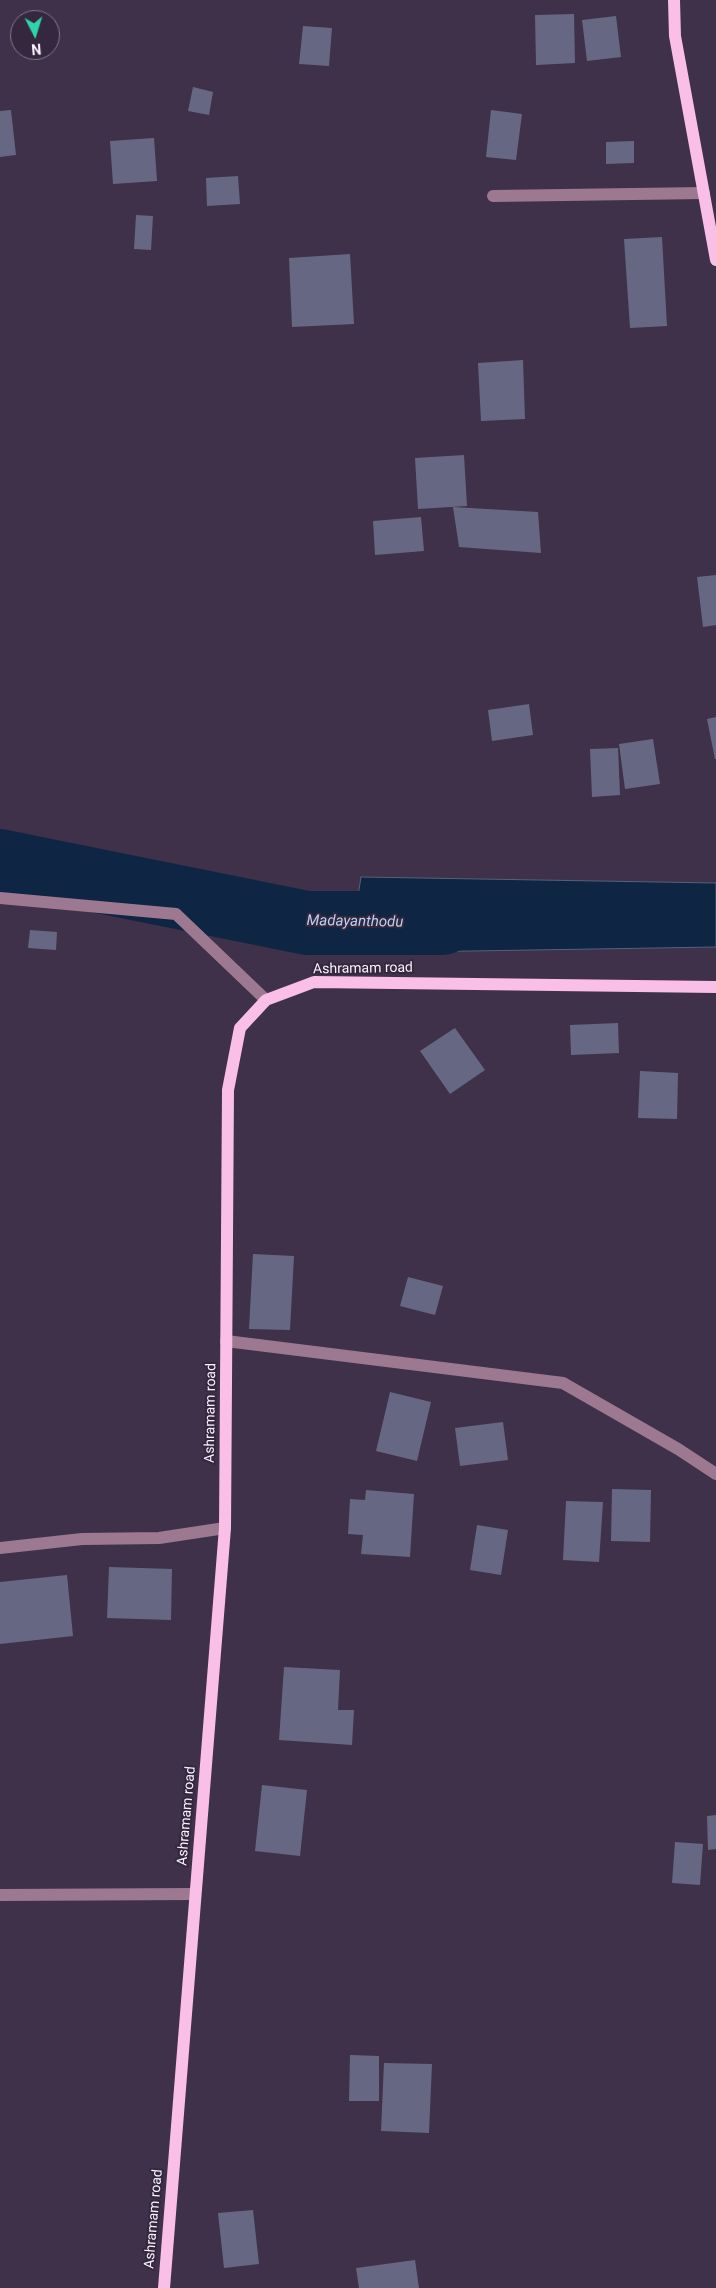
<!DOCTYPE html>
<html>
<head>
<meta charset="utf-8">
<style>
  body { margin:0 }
  #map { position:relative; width:716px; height:2288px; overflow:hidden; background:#3f3149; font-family:Roboto,sans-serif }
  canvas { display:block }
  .north { position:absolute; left:10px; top:10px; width:50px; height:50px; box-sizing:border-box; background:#34273e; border:1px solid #83788b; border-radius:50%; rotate:175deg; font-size:14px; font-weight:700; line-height:20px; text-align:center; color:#f9f2fe }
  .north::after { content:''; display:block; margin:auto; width:18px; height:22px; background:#2fd4aa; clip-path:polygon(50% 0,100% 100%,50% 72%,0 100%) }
</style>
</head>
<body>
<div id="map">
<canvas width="716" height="2288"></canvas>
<div class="north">N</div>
</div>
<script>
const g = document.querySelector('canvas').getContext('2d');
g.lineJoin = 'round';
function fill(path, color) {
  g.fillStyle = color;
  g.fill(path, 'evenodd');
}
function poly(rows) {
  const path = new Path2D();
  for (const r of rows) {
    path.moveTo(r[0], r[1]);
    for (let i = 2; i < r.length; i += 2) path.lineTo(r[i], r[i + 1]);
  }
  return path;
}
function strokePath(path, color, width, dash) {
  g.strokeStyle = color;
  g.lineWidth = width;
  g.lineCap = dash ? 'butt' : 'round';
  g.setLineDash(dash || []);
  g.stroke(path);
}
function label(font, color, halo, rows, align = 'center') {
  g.font = font + ' Roboto,sans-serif';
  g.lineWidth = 4;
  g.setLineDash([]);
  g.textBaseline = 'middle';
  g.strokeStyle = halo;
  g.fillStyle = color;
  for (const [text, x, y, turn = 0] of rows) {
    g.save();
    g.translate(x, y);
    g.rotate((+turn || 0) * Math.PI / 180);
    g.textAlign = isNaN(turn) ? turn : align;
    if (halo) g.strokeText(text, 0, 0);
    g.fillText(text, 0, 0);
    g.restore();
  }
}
const water = poly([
  [361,877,716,883,716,947,349,953,361,877]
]);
const river = poly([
  [0,861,307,923,443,923]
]);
const building = poly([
  [574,14,575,63,536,65,535,15],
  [616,16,621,57,587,61,582,20],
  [303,26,332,28,329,66,299,64],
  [193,87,213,92,209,115,188,111],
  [11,110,16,155,0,157,0,111],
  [491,110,522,114,516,160,486,157],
  [154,138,157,181,113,184,110,141],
  [634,141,634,163,606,164,606,142],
  [238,176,240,204,207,206,206,178],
  [136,215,153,216,151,250,134,249],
  [662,237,667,326,630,328,624,239],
  [350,254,354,324,292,327,289,258],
  [523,360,525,419,481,421,478,363],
  [464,455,467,506,418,509,415,458],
  [453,507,538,512,541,553,459,547],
  [421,517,424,551,375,555,373,521],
  [716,575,716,625,703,627,697,577],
  [529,704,533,735,492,741,488,710],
  [716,717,716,759,715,759,707,719],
  [653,739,660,784,625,789,619,744],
  [618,748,620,795,592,797,590,749],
  [30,930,57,932,56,950,28,948],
  [618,1023,619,1053,571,1055,570,1025],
  [455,1028,485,1070,450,1094,420,1051],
  [640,1071,678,1073,677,1119,638,1118],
  [253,1254,294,1256,290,1330,249,1329],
  [408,1277,443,1286,435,1315,400,1306],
  [390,1392,431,1402,417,1461,376,1451],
  [503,1422,508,1460,460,1466,455,1428],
  [612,1489,651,1490,650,1542,611,1541],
  [366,1490,414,1494,410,1557,361,1554,363,1535,348,1534,350,1499,365,1500],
  [566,1501,603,1502,599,1562,563,1560],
  [477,1525,508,1530,501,1575,470,1570],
  [109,1567,172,1569,171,1620,107,1618],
  [67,1575,73,1636,0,1644,0,1582],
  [284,1667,340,1670,338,1710,354,1710,352,1745,279,1740],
  [262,1785,307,1790,300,1856,255,1851],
  [716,1815,716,1849,708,1850,707,1816],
  [675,1842,703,1844,700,1885,672,1883],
  [350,2055,379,2056,379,2101,349,2101],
  [384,2063,432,2064,429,2133,381,2131],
  [253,2210,259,2264,224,2268,218,2213],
  [415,2260,419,2288,359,2288,356,2268]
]);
const minor = poly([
  [493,196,704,193],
  [0,898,176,914,266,1000],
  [226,1341,563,1383,678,1449,716,1474],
  [0,1548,82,1539,159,1538,225,1528],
  [0,1895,195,1894]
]);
const major = poly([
  [674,0,675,36,716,260],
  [164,2288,225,1528,228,1090,240,1028,266,1000,314,982,716,987]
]);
const streetNames = [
  ["Ashramam road",363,969,-1],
  ["Ashramam road",211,1413,-89],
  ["Ashramam road",187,1816,-85],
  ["Ashramam road",154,2219,-85]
];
const waterNames = [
  ["Madayanthodu",355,922,1]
];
fill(water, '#0e2643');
strokePath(water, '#54637b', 1);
strokePath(river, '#0e2643', 64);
fill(building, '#666883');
strokePath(minor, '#9d7991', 12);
strokePath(major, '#f9bfe6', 12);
label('14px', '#f9f2fe', '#34273e', streetNames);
label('italic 15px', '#b7d2f4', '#34273e', waterNames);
</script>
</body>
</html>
